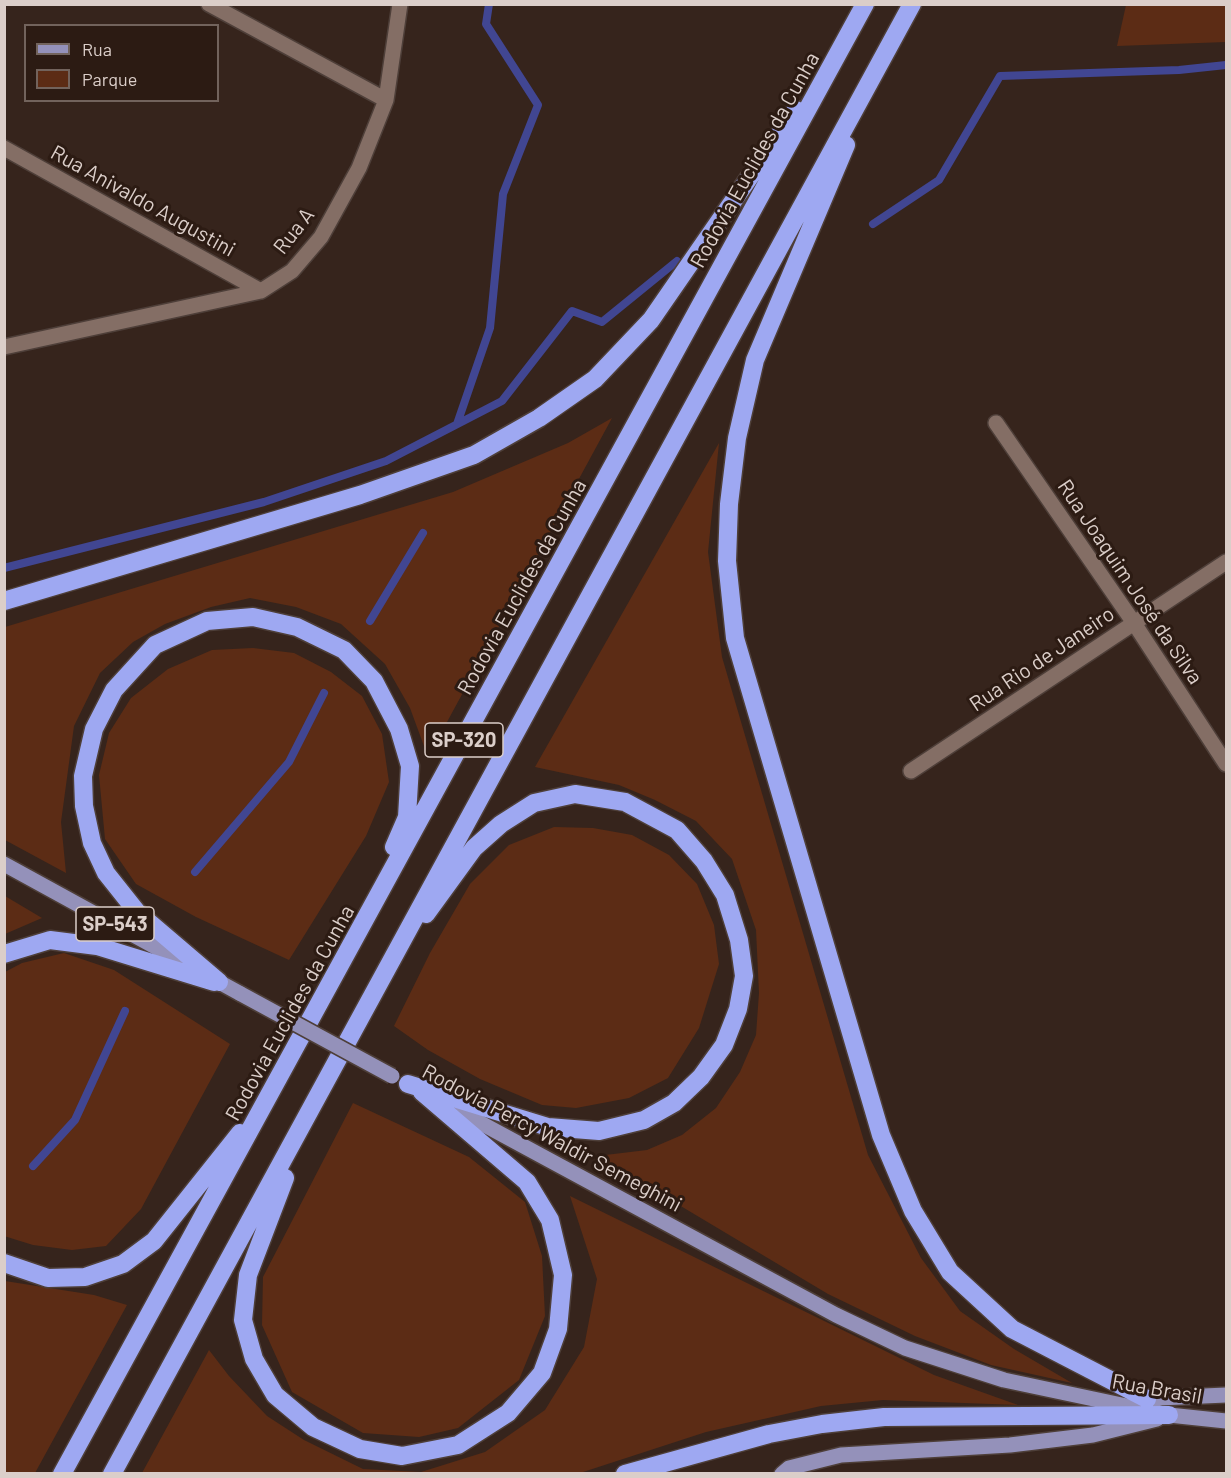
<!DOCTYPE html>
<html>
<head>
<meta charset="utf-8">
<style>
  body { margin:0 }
  #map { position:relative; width:1231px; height:1478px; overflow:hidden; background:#36241c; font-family:Barlow,sans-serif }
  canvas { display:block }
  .frame { position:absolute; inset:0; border:6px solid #dbcec9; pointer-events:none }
  .legend { position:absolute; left:24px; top:24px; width:195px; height:78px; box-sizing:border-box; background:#2c1b13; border:2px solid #72635c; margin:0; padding:8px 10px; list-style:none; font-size:18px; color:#dbcec9 }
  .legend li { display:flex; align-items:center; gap:12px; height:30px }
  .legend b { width:30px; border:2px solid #72635c }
</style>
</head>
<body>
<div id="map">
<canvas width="1231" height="1478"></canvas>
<div class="frame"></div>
<ul class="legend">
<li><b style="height:8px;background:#9491ba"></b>Rua</li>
<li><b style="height:16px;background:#5c2c15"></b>Parque</li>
</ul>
</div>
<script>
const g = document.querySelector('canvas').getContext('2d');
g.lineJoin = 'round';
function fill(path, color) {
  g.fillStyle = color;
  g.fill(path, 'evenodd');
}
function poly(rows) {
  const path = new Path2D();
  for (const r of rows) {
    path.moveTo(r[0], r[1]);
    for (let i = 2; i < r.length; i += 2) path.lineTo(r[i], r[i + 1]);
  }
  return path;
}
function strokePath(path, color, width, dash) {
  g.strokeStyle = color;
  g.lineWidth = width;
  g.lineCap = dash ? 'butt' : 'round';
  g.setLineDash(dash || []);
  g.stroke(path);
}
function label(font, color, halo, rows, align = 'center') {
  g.font = font + ' Barlow,sans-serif';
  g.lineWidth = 6;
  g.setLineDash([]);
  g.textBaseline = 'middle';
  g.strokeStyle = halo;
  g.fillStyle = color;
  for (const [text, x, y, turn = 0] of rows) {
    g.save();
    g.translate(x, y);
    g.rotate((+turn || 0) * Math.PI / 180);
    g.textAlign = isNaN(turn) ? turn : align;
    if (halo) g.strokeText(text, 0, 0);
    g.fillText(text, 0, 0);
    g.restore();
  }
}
const green = poly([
  [1126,5,1226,5,1226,42,1117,46],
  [612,418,428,757,410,708,385,664,341,624,296,607,250,598,211,607,165,624,133,642,100,673,74,726,61,822,66,873,5,840,5,627,453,492,568,443],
  [719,443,708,552,722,657,868,1155,921,1258,960,1311,1014,1349,1072,1383,991,1365,915,1336,828,1294,597,1156,647,1150,682,1135,716,1108,740,1072,756,1035,759,993,756,930,732,859,696,821,655,800,619,785,535,767],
  [253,648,294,653,331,672,362,696,382,734,389,782,366,836,289,960,196,917,136,884,105,839,99,775,109,733,131,698,168,669,212,650],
  [554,827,593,828,632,835,669,855,697,884,714,925,719,964,699,1028,668,1078,629,1098,576,1108,542,1105,480,1079,428,1050,394,1026,430,953,470,884,509,845],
  [4,896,5,896,42,918,5,934],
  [64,953,114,970,230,1044,141,1209,106,1246,72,1250,33,1245,4,1236,5,972,22,963],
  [353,1103,469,1157,525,1202,542,1256,545,1316,519,1380,458,1428,419,1437,363,1433,292,1392,262,1325,263,1277],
  [570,1196,934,1375,1018,1405,883,1400,821,1406,706,1432,580,1473,142,1473,209,1350,229,1376,267,1416,304,1440,363,1469,421,1472,485,1452,545,1410,584,1347,597,1279],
  [5,1281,94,1295,127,1305,35,1473,5,1473]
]);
const stream = poly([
  [873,224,939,180,1000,76,1179,70,1226,65],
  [457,424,490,328,503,194,538,105,486,24,489,4],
  [4,568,264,502,386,461,502,401,572,311,602,322,677,261],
  [370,621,423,533],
  [195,872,289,762,324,693],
  [33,1166,75,1120,125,1011]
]);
const minor = poly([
  [209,4,386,100],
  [4,148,261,291],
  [4,347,261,291,292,271,321,237,359,168,386,100,400,4],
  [996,423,1134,623,1226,764],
  [911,771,1226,562]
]);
const major = poly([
  [4,864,241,994],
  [440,1101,836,1315,905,1348,1004,1380,1169,1415,1226,1421],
  [1137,1399,1226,1395],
  [782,1474,789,1468,841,1455,1010,1445,1093,1435,1157,1419]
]);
const highway = poly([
  [846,145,755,360,737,438,729,504,727,561,735,638,881,1135,913,1211,950,1272,1012,1329,1147,1399],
  [4,601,360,495,474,455,539,418,595,379,651,320,796,110],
  [4,954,50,940,97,946,214,982],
  [219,982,137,912,106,873,92,843,84,806,83,776,94,729,114,690,155,645,207,621,253,617,297,627,344,650,374,681,399,729,410,766,407,817,394,847],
  [408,1084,548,1127,599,1131,644,1120,674,1103,701,1077,724,1045,738,1009,744,976,739,940,725,895,704,861,677,830,625,802,575,794,534,803,501,824,474,848,426,914],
  [285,1178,248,1275,243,1320,254,1359,275,1395,313,1427,360,1449,402,1456,458,1445,508,1413,542,1373,558,1329,563,1275,550,1220,527,1182,422,1092],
  [4,1263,48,1278,85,1277,123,1264,154,1241,240,1133],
  [62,1474,865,4],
  [112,1474,912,4],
  [625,1474,769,1434,822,1424,884,1417,1169,1415]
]);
const majorBridge = poly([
  [241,994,392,1076]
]);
const shields = [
  [464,740,78],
  [115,924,78]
];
const shieldNames = [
  ["SP-320",464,740],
  ["SP-543",115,924]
];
const streetNames = [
  ["Rodovia Euclides da Cunha",755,160,-61],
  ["Rua Anivaldo Augustini",143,201,29],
  ["Rua A",294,231,-52],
  ["Rua Joaquim José da Silva",1130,582,56],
  ["Rodovia Euclides da Cunha",522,587,-61],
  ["Rua Rio de Janeiro",1042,659,-34],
  ["Rodovia Euclides da Cunha",290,1013,-61],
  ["Rodovia Percy Waldir Semeghini",552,1138,28],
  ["Rua Brasil",1157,1389,10]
];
fill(green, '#5c2c15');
strokePath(stream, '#414692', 8);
strokePath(minor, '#4e3f39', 18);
strokePath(major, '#4e3f39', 18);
strokePath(highway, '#4e3f39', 21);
strokePath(minor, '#846e65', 15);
strokePath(major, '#9491ba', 15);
strokePath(highway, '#9ea8f2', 18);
strokePath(majorBridge, '#4e3f39', 18, []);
strokePath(majorBridge, '#9491ba', 15);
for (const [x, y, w] of shields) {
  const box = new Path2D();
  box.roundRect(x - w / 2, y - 17, w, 34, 4.5);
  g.fillStyle = '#2c1b13';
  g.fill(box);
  strokePath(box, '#dbcec9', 1.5);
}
label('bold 20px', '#dbcec9', null, shieldNames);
label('21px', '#dbcec9', '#2c1b13', streetNames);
</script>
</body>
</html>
